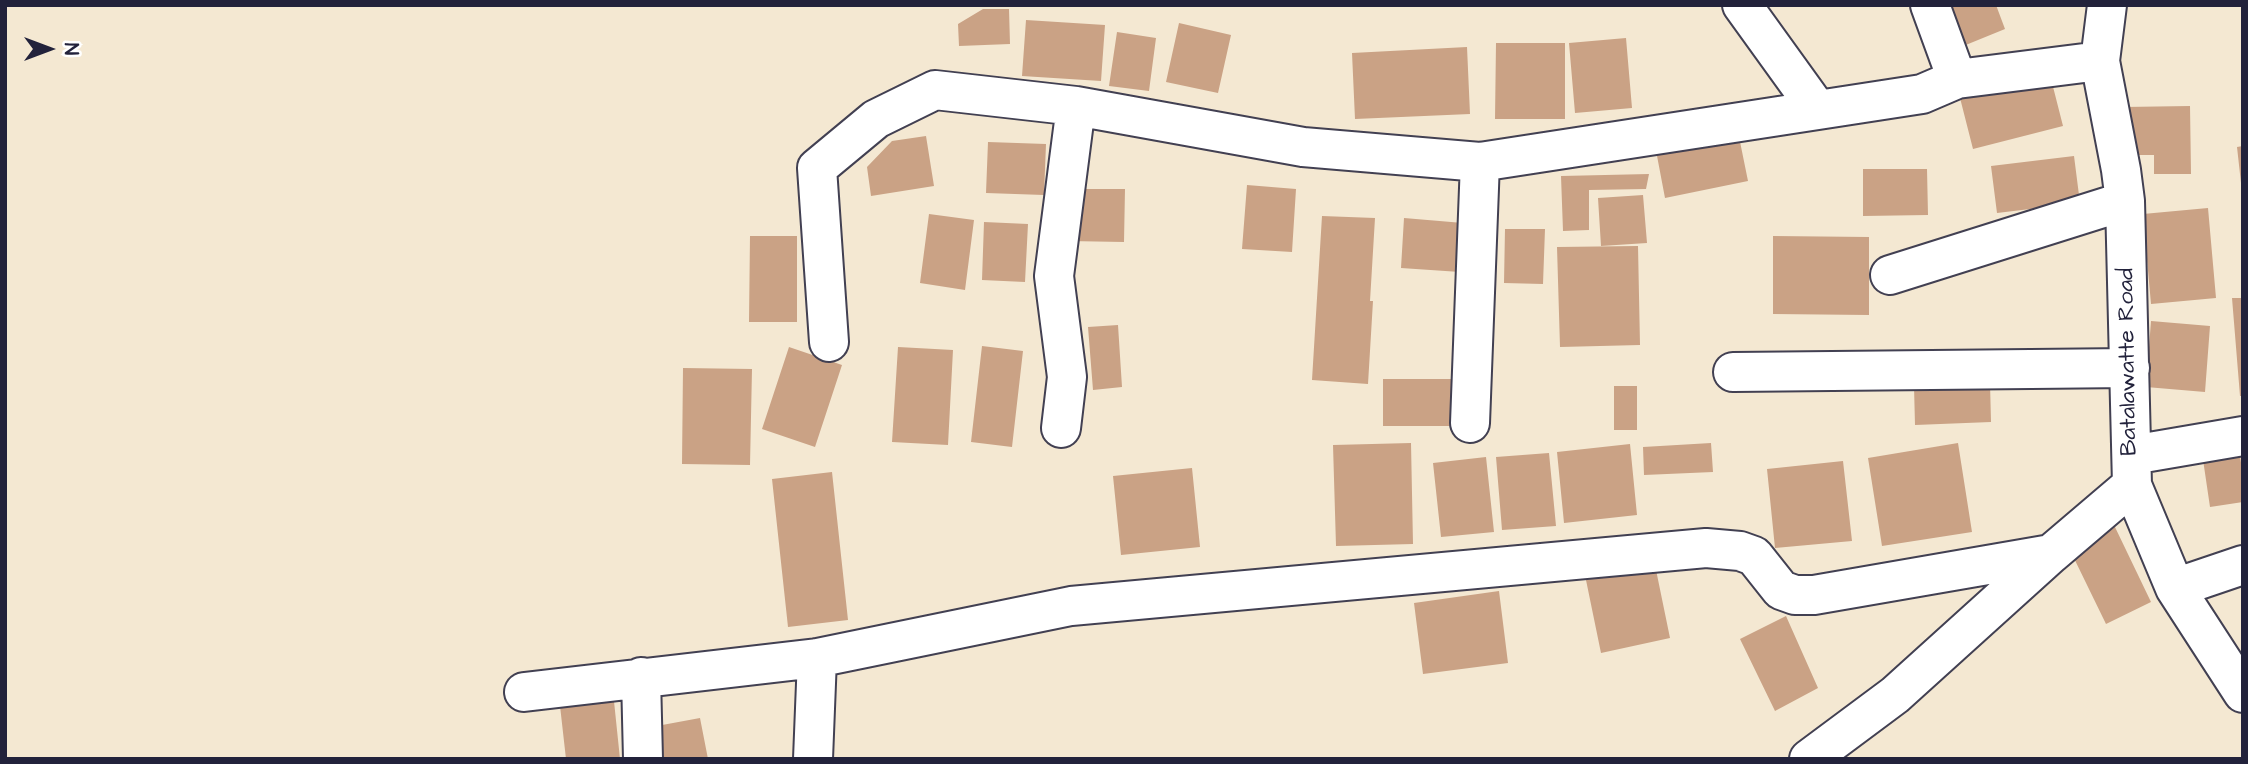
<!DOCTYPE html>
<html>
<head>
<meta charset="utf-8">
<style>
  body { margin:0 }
  #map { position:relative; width:2248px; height:764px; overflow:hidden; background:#f4e8d2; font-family:"Architects Daughter",sans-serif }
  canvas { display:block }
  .frame { position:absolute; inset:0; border:7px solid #22223b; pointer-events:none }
  .north { position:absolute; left:14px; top:14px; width:70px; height:70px; -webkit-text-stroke:5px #fff; paint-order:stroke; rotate:90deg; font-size:19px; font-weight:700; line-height:28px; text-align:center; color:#22223b }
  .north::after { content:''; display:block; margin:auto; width:24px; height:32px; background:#22223b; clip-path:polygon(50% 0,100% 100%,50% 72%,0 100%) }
</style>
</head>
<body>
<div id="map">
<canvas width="2248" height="764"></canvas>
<div class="frame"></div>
<div class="north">N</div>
</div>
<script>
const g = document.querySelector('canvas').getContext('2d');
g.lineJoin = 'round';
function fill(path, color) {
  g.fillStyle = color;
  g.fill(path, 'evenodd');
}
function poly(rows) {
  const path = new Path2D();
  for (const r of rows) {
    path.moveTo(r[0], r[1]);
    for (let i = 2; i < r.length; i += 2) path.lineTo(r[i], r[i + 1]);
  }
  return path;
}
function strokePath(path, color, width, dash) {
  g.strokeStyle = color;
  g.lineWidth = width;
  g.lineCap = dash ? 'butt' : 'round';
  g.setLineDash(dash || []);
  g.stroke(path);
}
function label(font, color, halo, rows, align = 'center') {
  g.font = font + ' "Architects Daughter",sans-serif';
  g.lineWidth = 7;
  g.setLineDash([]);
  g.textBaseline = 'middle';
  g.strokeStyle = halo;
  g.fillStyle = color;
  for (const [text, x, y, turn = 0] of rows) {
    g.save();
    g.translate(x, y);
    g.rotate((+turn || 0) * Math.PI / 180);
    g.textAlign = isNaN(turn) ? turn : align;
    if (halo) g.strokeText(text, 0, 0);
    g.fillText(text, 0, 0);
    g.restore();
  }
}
const building = poly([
  [1933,5,1996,5,2005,29,1951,51],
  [983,9,1009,9,1010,44,959,46,958,24],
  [1026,20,1105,25,1101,81,1022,76],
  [1179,23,1231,35,1218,93,1166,82],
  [1117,32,1156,38,1149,91,1109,86],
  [1626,38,1632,108,1575,113,1569,43],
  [1496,43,1565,43,1565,119,1495,119],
  [1467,47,1470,114,1355,119,1352,53],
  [2049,71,2063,126,1973,149,1959,94],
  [2190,106,2191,174,2154,174,2154,155,2124,155,2124,107],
  [1736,122,1748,181,1665,198,1654,140],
  [926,136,934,186,871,196,867,167,892,141],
  [988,142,1046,144,1044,195,986,193],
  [2243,146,2243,183,2241,183,2237,147],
  [2074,156,2080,203,1997,213,1991,166],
  [1863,169,1927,169,1928,215,1863,216],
  [1649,174,1646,189,1589,190,1589,230,1563,231,1561,176],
  [1247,185,1296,189,1292,252,1242,249],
  [1068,189,1125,189,1124,242,1068,241],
  [1643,195,1647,243,1601,246,1598,198],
  [2208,208,2216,298,2151,304,2143,214],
  [929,214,974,220,965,290,920,283],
  [1322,216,1375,218,1370,301,1373,301,1368,384,1312,380],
  [1404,218,1463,223,1460,272,1401,268],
  [984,222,1028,224,1025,282,982,280],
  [1505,229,1545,229,1543,284,1504,283],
  [750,236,797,236,797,322,749,322],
  [1773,236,1869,237,1869,315,1773,314],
  [1638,246,1640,345,1560,347,1557,247],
  [2232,298,2243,298,2243,396,2240,396],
  [2151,321,2210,326,2205,392,2146,387],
  [1118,325,1122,387,1093,390,1088,327],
  [982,346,1023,351,1012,447,971,442],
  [789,347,842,365,815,447,762,429],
  [898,347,953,350,948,445,892,442],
  [683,368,752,369,750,465,682,464],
  [1383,379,1455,379,1455,426,1383,426],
  [1990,383,1991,422,1915,425,1914,386],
  [1614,386,1637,386,1637,430,1614,430],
  [2238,441,2243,477,2243,502,2210,507,2201,446],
  [1411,443,1413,544,1336,546,1333,445],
  [1711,443,1713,472,1644,475,1643,447],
  [1958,443,1972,532,1882,546,1868,458],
  [1630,444,1637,515,1564,523,1557,452],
  [1549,453,1556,526,1502,530,1496,457],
  [1486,457,1494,532,1441,537,1433,463],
  [1843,461,1852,541,1775,548,1767,469],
  [1192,468,1200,547,1121,555,1113,476],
  [832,472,848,620,788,627,772,479],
  [2114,525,2151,602,2106,624,2069,548],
  [1655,565,1670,638,1601,653,1586,580],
  [1499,591,1508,663,1423,674,1414,603],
  [1786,616,1818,688,1775,711,1740,639],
  [612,682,620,759,566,759,558,688],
  [700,718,708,759,652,759,646,728]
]);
const minor = poly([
  [1742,5,1817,109],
  [1930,5,1957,79],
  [2107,5,2100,61,2121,170,2125,201,2132,485,2175,588,2243,693],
  [1890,275,2125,201],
  [829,342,817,168,876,119,935,90,1076,106,1303,147,1480,162,1922,94,1957,79,2100,61],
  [1733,372,2130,368],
  [1470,423,1480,162],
  [1061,428,1067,377,1054,276,1076,106],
  [2132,455,2243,436],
  [2175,588,2243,565],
  [641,677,643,759],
  [524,692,817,658,1071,606,1706,548,1740,551,1754,556,1781,590,1795,595,1814,595,2051,554],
  [813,759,817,658],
  [1809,759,1895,695,2051,554,2132,485]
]);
const streetNames = [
  ["Batalawatte Road",2129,362,-91]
];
fill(building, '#caa285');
strokePath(minor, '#424052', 42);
strokePath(minor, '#fff', 38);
label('23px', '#22223b', '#fff', streetNames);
</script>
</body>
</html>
